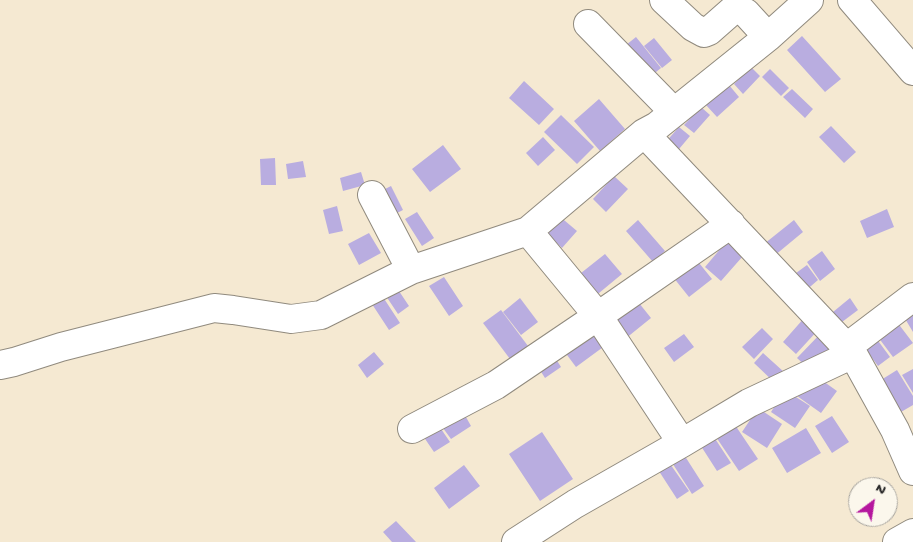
<!DOCTYPE html>
<html>
<head>
<meta charset="utf-8">
<style>
  body { margin:0 }
  #map { position:relative; width:913px; height:542px; overflow:hidden; background:#f5e9d2; font-family:"Gochi Hand",sans-serif }
  canvas { display:block }
  .north { position:absolute; left:848px; top:477px; width:50px; height:50px; box-sizing:border-box; background:#fbf7ec; border:1px solid #a8a59f; border-radius:50%; rotate:31deg; font-size:14px; font-weight:700; line-height:20px; text-align:center; color:#2b2b2b }
  .north::after { content:''; display:block; margin:auto; width:18px; height:22px; background:#b5179e; clip-path:polygon(50% 0,100% 100%,50% 72%,0 100%) }
</style>
</head>
<body>
<div id="map">
<canvas width="913" height="542"></canvas>
<div class="north">N</div>
</div>
<script>
const g = document.querySelector('canvas').getContext('2d');
g.lineJoin = 'round';
function fill(path, color) {
  g.fillStyle = color;
  g.fill(path, 'evenodd');
}
function poly(rows) {
  const path = new Path2D();
  for (const r of rows) {
    path.moveTo(r[0], r[1]);
    for (let i = 2; i < r.length; i += 2) path.lineTo(r[i], r[i + 1]);
  }
  return path;
}
function strokePath(path, color, width, dash) {
  g.strokeStyle = color;
  g.lineWidth = width;
  g.lineCap = dash ? 'butt' : 'round';
  g.setLineDash(dash || []);
  g.stroke(path);
}
const building = poly([
  [802,36,841,79,825,92,787,50],
  [636,37,661,68,646,80,621,49],
  [654,38,672,60,662,68,644,46],
  [751,67,760,76,743,94,734,84],
  [770,69,789,88,781,96,762,77],
  [524,81,554,109,539,125,509,98],
  [729,85,739,97,717,117,706,105],
  [792,89,813,109,805,118,783,97],
  [599,99,625,129,600,151,574,121],
  [701,107,710,115,694,133,684,125],
  [561,115,594,147,577,164,544,132],
  [831,126,856,152,844,163,819,137],
  [679,127,690,136,674,155,663,145],
  [543,137,555,150,538,166,526,153],
  [443,145,461,169,430,192,412,169],
  [275,158,276,185,261,185,260,159],
  [303,161,306,177,288,179,286,164],
  [361,172,365,185,343,191,340,178],
  [614,176,628,189,606,212,593,199],
  [391,186,403,210,389,217,377,193],
  [337,206,343,231,329,234,323,210],
  [887,209,894,227,867,238,860,221],
  [417,212,434,238,422,246,405,219],
  [558,215,577,231,562,248,544,231],
  [638,220,665,251,653,262,626,231],
  [794,220,803,232,774,256,764,244],
  [369,233,381,253,359,265,348,244],
  [727,241,743,256,721,281,705,267],
  [822,251,835,269,820,281,807,262],
  [605,254,622,274,593,298,576,277],
  [695,258,712,279,689,297,673,277],
  [807,265,818,280,804,292,792,276],
  [444,277,463,306,449,316,429,286],
  [395,285,409,306,398,314,384,293],
  [381,294,400,323,389,330,370,301],
  [520,298,538,322,521,335,503,312],
  [635,298,651,318,625,339,609,319],
  [850,298,858,310,842,322,833,312],
  [501,310,531,350,513,363,483,323],
  [913,311,913,332,904,317],
  [805,317,819,329,796,354,783,342],
  [897,322,913,343,893,357,878,337],
  [598,325,610,342,576,367,564,351],
  [762,328,773,339,754,359,742,347],
  [822,332,835,344,810,370,797,358],
  [684,334,694,347,674,362,664,348],
  [876,338,890,357,878,366,864,347],
  [374,352,384,364,367,378,358,365],
  [763,353,784,372,775,383,754,363],
  [554,356,561,367,545,378,538,367],
  [913,369,913,393,902,375],
  [897,370,913,396,913,405,901,412,881,380],
  [813,374,837,391,821,413,797,396],
  [785,390,810,406,795,428,771,412],
  [758,408,782,424,767,448,742,432],
  [462,410,471,426,451,439,440,424],
  [832,416,849,442,832,453,815,426],
  [733,422,758,459,739,471,714,434],
  [437,423,450,442,434,452,421,433],
  [806,428,821,453,787,473,772,448],
  [542,432,573,479,540,501,509,454],
  [712,434,731,463,717,471,699,443],
  [681,450,704,486,692,494,669,458],
  [666,458,689,491,677,499,655,465],
  [464,465,480,486,449,509,434,488],
  [396,521,416,542,392,542,383,532]
]);
const minor = poly([
  [664,0,693,27,704,33,709,31,734,9,739,9,746,13,768,37],
  [852,0,913,71],
  [588,24,674,112],
  [644,133,853,354,895,430,913,471],
  [372,195,411,270],
  [528,231,598,316,682,443],
  [847,347,913,297],
  [0,365,14,362,61,347,214,308,233,310,291,319,321,315,411,270,528,231,644,133,657,126,768,37,809,0],
  [412,429,496,385,598,316,731,224],
  [516,542,575,504,682,443,749,403,853,354],
  [897,542,913,533]
]);
fill(building, '#b9ade0');
strokePath(minor, '#908a7e', 30);
strokePath(minor, '#fff', 28);
</script>
</body>
</html>
